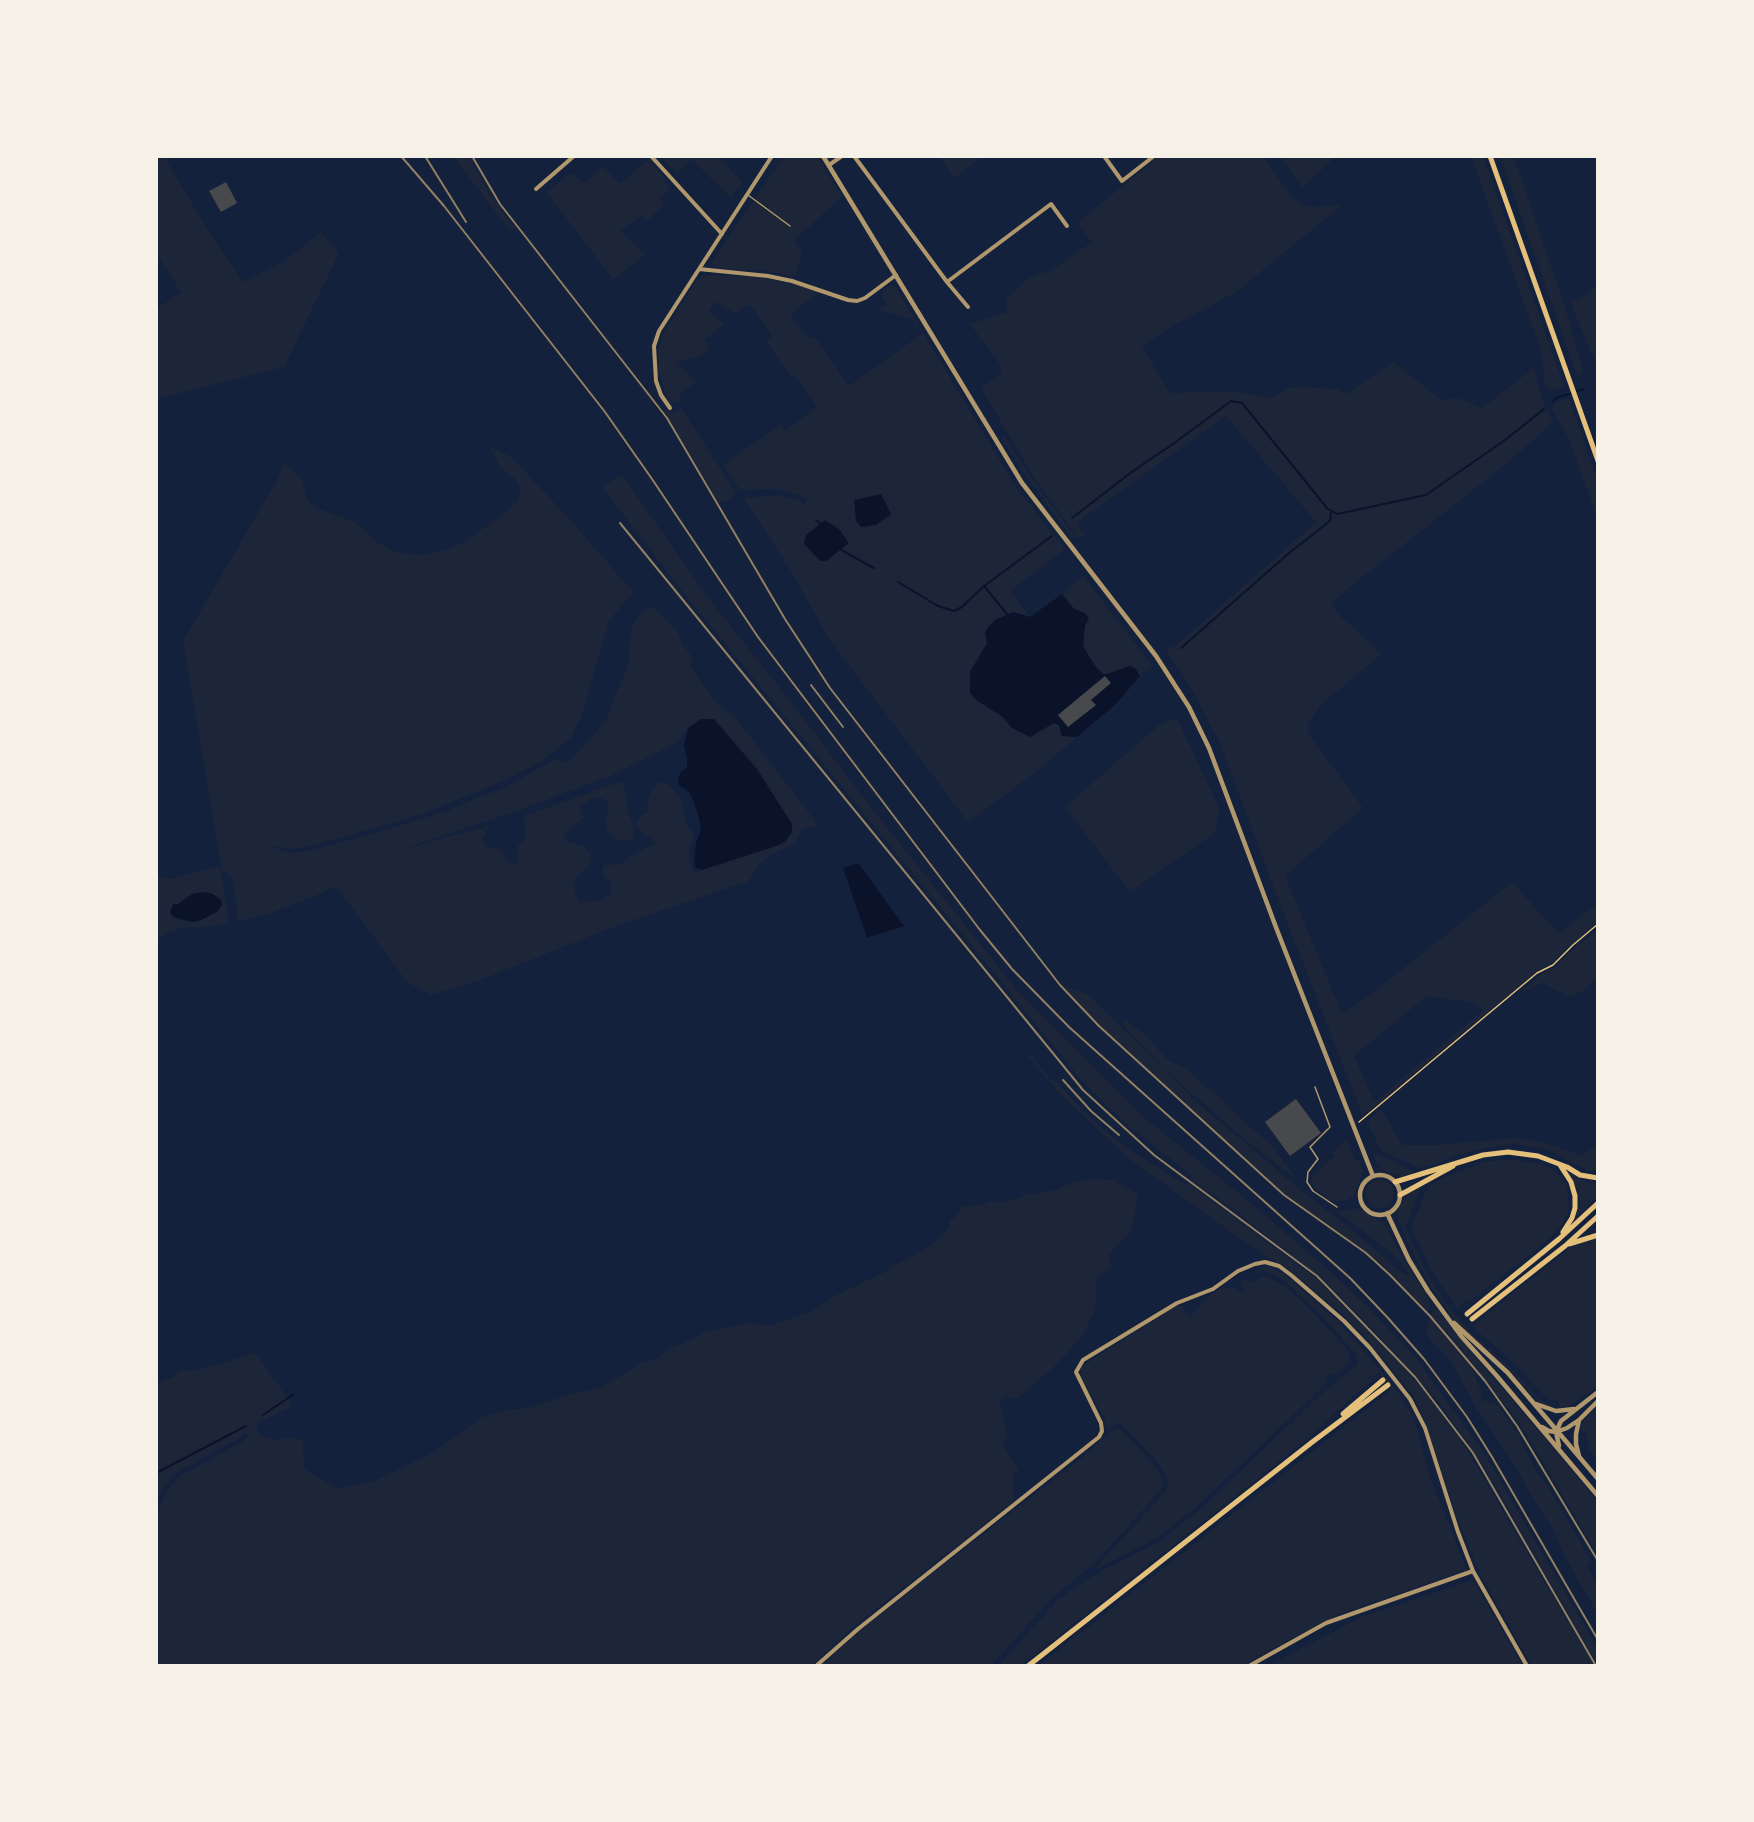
<!DOCTYPE html>
<html>
<head>
<meta charset="utf-8">
<style>
  body { margin:0 }
  #map { position:relative; width:1754px; height:1822px; overflow:hidden; background:#14213d; font-family:"Titillium Web",sans-serif }
  canvas { display:block }
  .frame { position:absolute; inset:0; border:158px solid #f6f1e7; pointer-events:none }
</style>
</head>
<body>
<div id="map">
<canvas width="1754" height="1822"></canvas>
<div class="frame"></div>
</div>
<script>
const g = document.querySelector('canvas').getContext('2d');
g.lineJoin = 'round';
function fill(path, color) {
  g.fillStyle = color;
  g.fill(path, 'evenodd');
}
function poly(rows) {
  const path = new Path2D();
  for (const r of rows) {
    if (r.length === 3) {
      path.moveTo(r[0] + r[2], r[1]);
      path.arc(r[0], r[1], r[2], 0, 2 * Math.PI);
      continue;
    }
    path.moveTo(r[0], r[1]);
    for (let i = 2; i < r.length; i += 2) path.lineTo(r[i], r[i + 1]);
  }
  return path;
}
function strokePath(path, color, width, dash) {
  g.strokeStyle = color;
  g.lineWidth = width;
  g.lineCap = dash ? 'butt' : 'round';
  g.setLineDash(dash || []);
  g.stroke(path);
}
const green = poly([
  [156,156,164,156,206,227,243,282,286,260,321,232,339,253,284,367,156,399,156,309,181,292,156,253],
  [453,156,469,156,489,193,515,228,510,231],
  [660,156,717,156,742,182,731,198,691,159,677,174],
  [784,156,817,156,842,196,795,240,802,252,795,277,764,270,718,271,712,262],
  [939,156,983,156,954,178],
  [1160,156,1263,156,1293,199,1309,207,1342,205,1236,292,1169,328,1142,347,1170,393,1232,391,1272,398,1289,388,1301,387,1336,389,1346,394,1393,362,1442,400,1458,398,1482,408,1534,368,1542,400,1553,422,1510,461,1351,586,1331,604,1338,614,1382,654,1320,705,1308,725,1308,733,1363,808,1285,876,1342,1014,1376,990,1512,882,1549,923,1560,932,1598,903,1598,923,1565,949,1553,962,1541,968,1517,988,1363,1116,1278,899,1219,741,1190,686,1166,650,1171,646,1173,648,1203,622,1316,522,1226,416,1076,523,1085,535,1078,538,1034,478,981,388,1002,373,999,363,970,324,1007,312,1006,300,1027,279,1053,269,1092,242,1077,223],
  [1425,996,1470,1002,1484,1010,1374,1102,1354,1056,1422,1000],
  [1280,156,1336,156,1303,188],
  [1471,156,1483,156,1564,386,1551,390,1545,387,1542,353],
  [1500,156,1513,156,1522,180,1567,314,1583,370,1578,379],
  [649,159,667,180,664,182,671,189,660,199,664,205,647,221,641,216,620,231,646,254,613,279,546,192,571,173,584,183,603,167,620,184],
  [703,275,752,276,791,283,820,292,790,314,808,339,814,336,849,386,923,333,911,318,878,310,880,307,886,307,887,304,882,298,885,289,891,285,895,286,1014,484,1065,549,1010,591,1030,617,1020,613,1007,614,987,637,992,709,1003,717,1012,728,1030,737,1054,722,1059,725,1060,732,1067,736,1077,737,1036,772,968,822,829,639,794,576,744,498,779,495,800,500,804,505,807,498,779,489,740,490,723,465,780,425,785,431,817,407,794,374,791,376,766,341,772,336,750,304,735,313,715,302,709,312,725,324,704,340,710,348,701,356,676,362,696,382,678,394,682,400,678,403,670,402,667,398,659,373,658,357,661,337,695,282],
  [856,508,891,514,875,525,861,527,856,521],
  [1598,285,1598,369,1570,301,1580,299],
  [1569,398,1598,483,1598,521,1570,441,1552,408,1554,404],
  [681,408,736,493,728,500,719,503,664,410,674,412],
  [1004,436,1029,475,1076,538,1071,537,1026,476,1002,439],
  [490,447,510,456,566,515,633,592,609,621,581,717,570,739,539,763,505,780,420,815,308,847,291,849,269,846,291,853,307,851,372,834,447,811,482,796,500,790,558,758,563,763,570,760,605,722,629,662,631,630,640,613,652,606,677,631,683,645,693,658,690,665,716,703,734,716,813,818,818,828,809,826,801,830,795,844,778,851,760,863,749,881,619,925,480,980,431,995,407,982,339,890,333,887,315,896,271,913,238,921,233,877,222,870,183,641,276,482,285,461,302,481,308,501,317,508,356,523,378,543,397,552,426,555,442,551,463,542,500,517,517,501,520,494,519,485,515,479,501,469],
  [701,719,779,845,694,872,691,868,689,850,695,834,687,827,681,800,668,783,658,782,652,790,647,802,648,812,640,816,636,825,641,833,651,838,655,843,631,856,622,863,603,866,603,875,611,883,611,893,602,900,587,902,579,901,574,889,575,877,587,869,592,856,584,846,566,841,563,835,584,817,579,811,581,806,592,799,603,798,607,802,609,811,605,820,607,830,613,837,621,841,634,839,633,825,627,809,626,792,622,781,524,816,525,838,518,846,518,864,509,862,501,850,486,847,482,839,489,826,408,848,416,844,517,811,612,775,676,743,688,728],
  [622,475,709,599,790,701,870,806,1017,990,1144,1118,1251,1203,1343,1283,1368,1307,1416,1358,1484,1453,1598,1649,1597,1665,1483,1465,1437,1400,1400,1358,1325,1281,1228,1205,1190,1179,1192,1176,1125,1123,1083,1082,679,587,602,487],
  [1083,575,1152,666,1140,676,1136,669,1130,666,1108,674,1103,674,1089,658,1083,646,1085,613,1074,609,1062,594],
  [1177,718,1219,808,1216,832,1130,892,1065,807,1158,726],
  [220,866,229,923,209,927,185,927,170,932,156,940,156,876,171,879],
  [184,900,218,911,201,920,193,922,179,920,170,912],
  [1598,929,1596,980,1581,992,1569,997,1542,983,1520,993,1543,973,1556,967,1571,951],
  [1064,986,1087,994,1202,1107,1295,1185,1357,1234,1401,1272,1407,1275,1409,1273,1398,1259,1358,1227,1333,1210,1346,1211,1358,1208,1384,1223,1406,1263,1427,1295,1430,1303,1428,1312,1385,1267,1367,1252,1303,1208,1279,1189,1095,1021],
  [1126,1020,1144,1034,1169,1061,1189,1069,1199,1082,1217,1094,1225,1104,1273,1147,1294,1176,1293,1177,1243,1138,1163,1068,1121,1023],
  [1029,1053,1052,1081,1054,1080,1099,1126,1127,1148,1186,1185,1188,1183,1317,1279,1405,1369,1426,1393,1464,1445,1594,1666,1532,1666,1478,1570,1457,1517,1424,1419,1415,1398,1365,1337,1341,1313,1293,1273,1238,1237,1132,1161,1059,1093,1028,1056,1027,1054],
  [1381,1109,1402,1145,1436,1145,1517,1138,1544,1142,1582,1156,1598,1144,1598,1170,1591,1171,1576,1165,1546,1149,1515,1144,1491,1147,1458,1155,1430,1166,1420,1168,1381,1151,1367,1121],
  [1347,1140,1355,1161,1359,1160,1363,1171,1354,1196,1347,1200,1336,1202,1330,1200,1315,1188,1311,1180,1314,1174,1335,1156,1332,1152],
  [1376,1153,1413,1171,1414,1174,1403,1177,1382,1170,1372,1154],
  [1516,1160,1541,1164,1557,1173,1567,1184,1569,1208,1565,1220,1550,1238,1472,1300,1467,1301,1458,1309,1431,1270,1411,1227,1428,1187,1442,1178,1488,1161],
  [1569,1173,1583,1180,1598,1183,1598,1196,1576,1217,1580,1202,1578,1190],
  [1094,1179,1112,1180,1138,1194,1132,1229,1108,1256,1112,1266,1096,1278,1096,1299,1093,1313,1083,1336,1050,1371,1016,1399,1007,1396,999,1400,1007,1435,1003,1445,1019,1471,1013,1475,1014,1500,852,1628,812,1666,158,1666,156,1664,156,1513,165,1495,177,1478,245,1440,249,1435,245,1433,243,1436,174,1474,160,1493,156,1503,156,1384,175,1376,179,1371,198,1370,217,1365,255,1352,291,1403,289,1408,257,1423,258,1435,276,1440,291,1437,303,1440,304,1469,337,1488,372,1482,432,1453,482,1417,508,1410,529,1408,576,1392,587,1391,601,1387,631,1370,638,1364,658,1358,666,1350,698,1337,704,1332,750,1323,770,1326,812,1311,834,1296,885,1272,894,1265,908,1259,934,1243,948,1229,950,1221,959,1213,963,1206,982,1205,991,1201,1007,1202,1031,1193,1036,1194,1058,1189,1073,1182],
  [1380,1194,14],
  [1419,1187,1420,1189,1405,1228,1428,1276,1450,1309,1472,1334,1512,1369,1538,1397,1553,1408,1539,1402,1507,1367,1472,1338,1454,1319,1433,1290,1413,1253,1398,1220,1398,1211,1406,1194],
  [1598,1237,1598,1387,1569,1406,1560,1408,1559,1401,1551,1400,1545,1396,1516,1365,1472,1326,1570,1248,1584,1241],
  [1268,1266,1286,1275,1335,1319,1360,1346,1397,1391,1413,1416,1431,1480,1467,1570,1334,1616,1241,1666,1038,1666,1391,1390,1379,1372,1369,1379,1380,1375,1358,1392,1304,1442,1028,1660,1020,1666,998,1666,1058,1600,1078,1585,1104,1570,1157,1543,1202,1508,1320,1395,1356,1366,1358,1362,1356,1354,1315,1309,1286,1282,1273,1274,1257,1268],
  [1264,1276,1284,1285,1307,1306,1348,1350,1351,1361,1337,1374,1327,1375,1326,1384,1196,1507,1159,1537,1097,1569,1098,1565,1166,1491,1168,1480,1155,1459,1122,1425,1116,1424,1107,1430,1104,1417,1080,1376,1081,1367,1176,1306,1183,1306,1185,1313,1191,1316,1206,1298,1222,1287,1234,1288,1244,1293,1241,1282,1245,1280,1252,1282],
  [1436,1308,1463,1342,1598,1501,1598,1556,1534,1447,1514,1416,1453,1339,1431,1315,1434,1309],
  [1430,1318,1476,1374,1476,1380,1482,1393,1481,1401,1485,1400,1491,1404,1495,1402,1518,1434,1536,1471,1547,1485,1591,1561,1587,1566,1598,1586,1598,1615,1565,1557,1554,1531,1529,1492,1520,1474,1474,1404,1451,1361,1430,1339,1426,1332],
  [1598,1405,1598,1460,1589,1449,1586,1433,1579,1430,1583,1422],
  [1115,1428,1120,1429,1127,1436,1154,1465,1162,1478,1161,1490,1095,1563,1052,1598,991,1666,821,1666,858,1631,1083,1457],
  [1473,1580,1523,1666,1267,1666,1364,1616]
]);
const water = poly([
  [881,494,891,514,876,525,861,527,856,521,854,500],
  [825,520,839,529,849,543,826,561,820,561,804,544,806,535],
  [1062,594,1074,609,1085,613,1089,618,1085,626,1083,646,1095,666,1103,674,1107,674,1130,666,1136,669,1140,676,1116,704,1077,737,1062,736,1059,725,1054,723,1030,737,1012,728,1003,717,976,700,970,693,970,672,987,643,985,633,988,627,995,620,1013,612,1030,617],
  [701,719,714,719,757,769,792,824,792,832,786,841,779,845,702,870,696,868,694,865,696,841,701,831,699,818,693,800,689,792,679,785,678,780,681,771,687,768,687,757,684,746,688,728],
  [858,863,904,926,867,938,843,868],
  [204,892,213,894,221,900,222,904,218,911,201,920,193,922,173,917,170,912,173,904,178,904,192,894]
]);
const stream = poly([
  [1553,401,1556,398,1584,389],
  [1072,518,1133,471,1173,444,1231,401,1242,403,1327,508,1337,514,1426,495,1505,440,1544,409],
  [816,520,822,525],
  [840,548,843,551,874,568],
  [898,582,938,606,954,611,962,607,984,586,1052,536],
  [984,586,1007,614],
  [1181,648,1289,553,1330,521,1331,513],
  [263,1415,294,1394],
  [156,1473,246,1426]
]);
const building = poly([
  [226,182,237,203,221,212,209,191],
  [1105,676,1111,683,1091,700,1096,705,1068,727,1058,715],
  [1296,1099,1321,1133,1290,1156,1265,1122]
]);
const path = poly([
  [1359,1122,1537,973,1553,965,1573,945,1598,924]
]);
const service = poly([
  [748,195,790,226],
  [1315,1087,1330,1127,1310,1147,1318,1159,1308,1172,1307,1182,1313,1191,1337,1207]
]);
const minor = poly([
  [651,156,722,234],
  [854,156,947,282,968,307],
  [1104,156,1122,181,1154,156],
  [829,165,842,156],
  [536,189,574,156],
  [699,269,768,276,792,281,848,300,857,301,865,298,896,275],
  [947,282,1051,204,1067,226],
  [670,408,661,395,656,381,654,346,659,331,772,156],
  [816,1666,858,1629,1099,1437,1102,1431,1101,1423,1076,1372,1083,1360,1177,1303,1213,1289,1238,1271,1255,1264,1265,1262,1279,1266,1291,1275,1344,1321,1370,1348,1410,1399,1425,1428,1458,1532,1473,1571,1527,1666],
  [1249,1666,1326,1623,1473,1571]
]);
const tertiary = poly([
  [823,156,1022,483,1156,656,1189,707,1209,748,1277,930,1373,1176],
  [1380,1195,20],
  [1387,1213,1409,1260,1428,1291,1461,1336,1496,1375,1598,1496],
  [1454,1323,1508,1373,1598,1479],
  [1536,1404,1556,1411,1574,1409],
  [1579,1420,1576,1434,1576,1444,1579,1456],
  [1542,1427,1549,1431,1556,1432,1567,1428,1579,1420,1598,1401],
  [1559,1446,1556,1432,1561,1421,1598,1392]
]);
const primary = poly([
  [1490,156,1598,461],
  [1560,1165,1571,1182,1575,1196,1575,1208,1572,1218,1563,1232],
  [1395,1182,1483,1155,1508,1152,1538,1156,1567,1167,1580,1175,1598,1178],
  [1400,1195,1453,1166],
  [1569,1244,1598,1235],
  [1467,1314,1559,1239,1598,1203],
  [1472,1319,1565,1246,1598,1216],
  [1343,1414,1383,1380],
  [1028,1666,1311,1443,1388,1385]
]);
const rail = poly([
  [401,156,444,206,605,412,652,479,758,637,980,930,1012,969,1069,1027,1350,1278,1388,1318,1424,1359,1467,1417,1492,1457,1598,1640],
  [425,156,466,222],
  [472,156,500,204,667,418,785,619,830,688,1060,985,1099,1026,1284,1195,1366,1253,1390,1275,1430,1316,1485,1381,1517,1426,1598,1561],
  [620,523,1083,1090,1154,1155,1317,1276,1415,1377,1473,1453,1596,1666],
  [811,685,843,727],
  [1063,1080,1091,1111,1119,1135]
]);
fill(green, '#1d2539');
fill(water, '#0b132b');
strokePath(stream, '#0b132b', 2);
fill(building, '#48494c');
strokePath(path, '#e5c07b', 1.5);
strokePath(service, '#b1986c', 1.5);
strokePath(minor, '#b1986c', 4);
strokePath(tertiary, '#b1986c', 4.5);
strokePath(primary, '#e5c07b', 5);
strokePath(rail, '#918062', 2);
</script>
</body>
</html>
